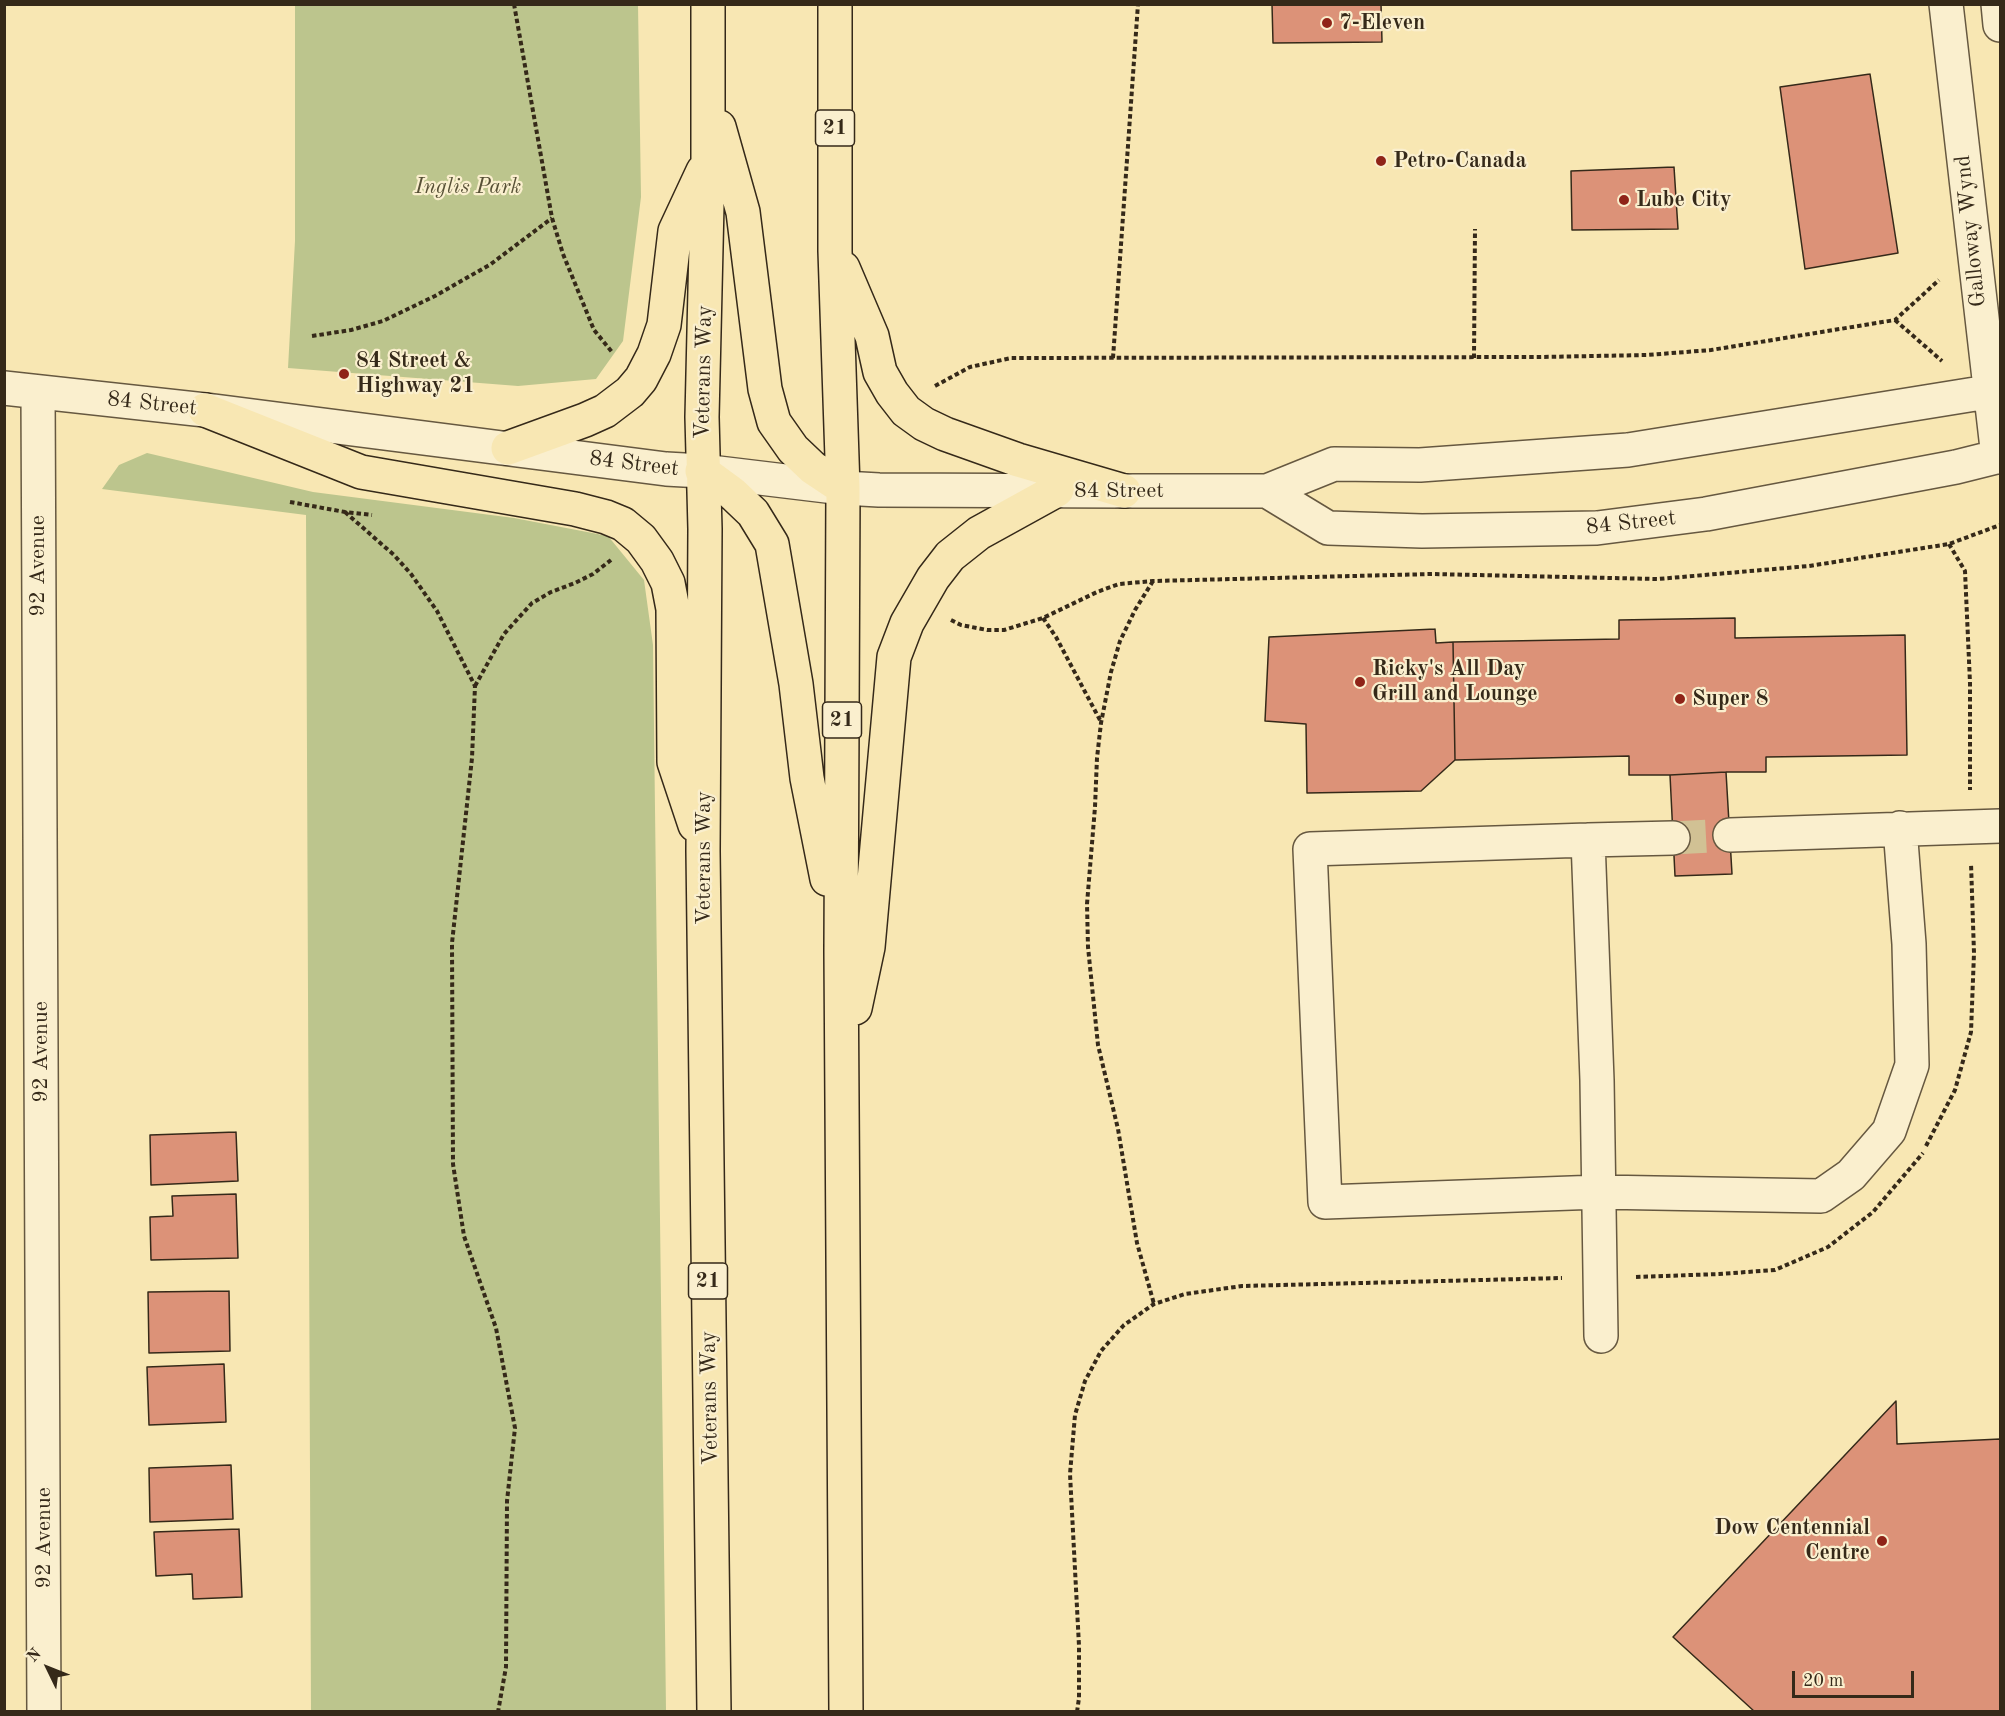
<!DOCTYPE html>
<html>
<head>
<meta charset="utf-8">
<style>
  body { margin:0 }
  #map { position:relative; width:2005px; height:1716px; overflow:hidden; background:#f8e7b3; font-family:"Old Standard TT",serif }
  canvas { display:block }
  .frame { position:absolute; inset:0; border:6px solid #352919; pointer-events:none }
  .north { position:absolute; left:18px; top:1638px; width:60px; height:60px; -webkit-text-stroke:4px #faefce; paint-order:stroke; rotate:313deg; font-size:16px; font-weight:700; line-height:24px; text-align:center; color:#352919 }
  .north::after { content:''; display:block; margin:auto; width:21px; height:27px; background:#352919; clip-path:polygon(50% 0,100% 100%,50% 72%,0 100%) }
  .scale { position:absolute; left:1792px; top:1671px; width:122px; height:27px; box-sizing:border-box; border:3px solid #352919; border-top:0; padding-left:8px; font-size:18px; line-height:21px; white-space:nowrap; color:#352919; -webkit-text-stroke:4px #faefce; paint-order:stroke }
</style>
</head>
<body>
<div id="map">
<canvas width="2005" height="1716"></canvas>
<div class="frame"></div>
<div class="north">N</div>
<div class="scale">20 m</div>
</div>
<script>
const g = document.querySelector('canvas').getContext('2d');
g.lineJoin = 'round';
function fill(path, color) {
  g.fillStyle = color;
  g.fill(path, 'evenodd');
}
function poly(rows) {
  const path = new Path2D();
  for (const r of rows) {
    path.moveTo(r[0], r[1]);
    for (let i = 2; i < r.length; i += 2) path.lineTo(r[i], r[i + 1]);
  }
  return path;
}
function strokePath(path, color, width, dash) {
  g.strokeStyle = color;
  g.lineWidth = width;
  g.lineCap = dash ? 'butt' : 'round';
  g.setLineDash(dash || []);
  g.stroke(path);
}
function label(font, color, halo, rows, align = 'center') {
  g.font = font + ' "Old Standard TT",serif';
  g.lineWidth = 4.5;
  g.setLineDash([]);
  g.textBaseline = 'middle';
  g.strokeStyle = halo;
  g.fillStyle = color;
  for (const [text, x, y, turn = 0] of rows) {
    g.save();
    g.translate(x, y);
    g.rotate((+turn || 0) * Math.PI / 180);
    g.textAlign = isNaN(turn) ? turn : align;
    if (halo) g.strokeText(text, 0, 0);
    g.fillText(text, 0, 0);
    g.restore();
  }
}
const green = poly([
  [295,5,638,5,641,197,623,341,596,379,518,386,288,368,295,241],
  [147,453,313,492,514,518,608,536,644,580,653,645,666,1711,311,1711,306,515,102,489,119,465]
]);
const building = poly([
  [1272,4,1381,4,1382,42,1273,43,1272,4],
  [1870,74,1898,253,1805,269,1780,87,1870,74],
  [1674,167,1678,229,1572,230,1571,171,1674,167],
  [1735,618,1735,638,1905,635,1907,755,1766,757,1766,772,1726,772,1670,775,1629,775,1629,756,1455,760,1453,642,1619,639,1619,620,1735,618],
  [1435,629,1436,643,1453,642,1455,760,1421,791,1307,793,1306,724,1265,721,1269,637,1435,629],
  [1726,772,1732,874,1675,876,1670,775,1726,772],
  [236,1132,238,1181,151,1185,150,1135,236,1132],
  [236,1194,238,1258,151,1260,150,1217,173,1216,172,1196,236,1194],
  [229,1291,230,1351,149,1353,148,1292,229,1291],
  [224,1364,226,1422,149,1425,147,1367,224,1364],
  [1896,1401,1897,1444,2000,1439,2000,1712,1755,1712,1673,1637,1896,1401],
  [231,1465,233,1519,150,1522,149,1468,231,1465],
  [239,1529,242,1597,193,1599,192,1574,156,1576,154,1532,239,1529]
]);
const minorTunnel = poly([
  [1673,838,1730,835]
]);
const path = poly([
  [514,4,552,218,563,254,594,330,612,352],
  [1895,320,1942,361],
  [312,336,351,330,383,321,435,296,491,264,552,218],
  [1113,358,1138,4],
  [1474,358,1475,229],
  [935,386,970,367,1011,358,1539,357,1647,355,1711,350,1895,320,1939,280],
  [290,502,345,512,372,515],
  [345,512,394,555,411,574,437,611,475,686,472,758,452,943,453,1164,464,1236,496,1328,515,1428,507,1501,506,1667,498,1712],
  [1949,544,1965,571,1970,683,1970,790],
  [1153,581,1135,610,1120,641,1111,672,1101,723,1097,758,1095,807,1087,904,1088,947,1098,1045,1118,1129,1137,1243,1154,1304],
  [1043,618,1056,637,1101,722],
  [951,620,961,625,987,630,1004,630,1043,618,1097,592,1119,584,1153,581,1432,574,1658,579,1809,566,1949,544,2000,525],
  [475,686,504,634,532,603,551,592,575,583,593,574,611,560],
  [1926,1146,1955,1090,1971,1032,1974,953,1971,863],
  [1636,1277,1719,1274,1775,1270,1828,1247,1873,1212,1923,1153],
  [1077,1712,1079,1698,1079,1646,1070,1474,1075,1415,1085,1381,1101,1351,1124,1325,1154,1304,1185,1294,1242,1286,1562,1278]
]);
const minor = poly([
  [1946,4,1998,457],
  [1998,4,2000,25],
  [4,388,205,410,666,469,702,471,843,488,879,490,1124,491,1267,491,1334,464,1420,465,1628,450,2000,390],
  [38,392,44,1712],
  [1267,491,1328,528,1422,531,1597,528,1706,514,1956,467,2000,456],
  [1730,835,2000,826],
  [1588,840,1310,849,1325,1202,1599,1192,1821,1196,1851,1175,1889,1131,1912,1065,1909,944,1900,828],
  [1601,1336,1597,1080,1588,840,1673,838]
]);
const major = poly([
  [708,4,708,162,702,417,705,529,703,851,714,1712],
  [835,4,835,251,843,488,841,951,846,1712],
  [719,127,743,212,765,389,774,422,793,449,813,468,843,488],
  [843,268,872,336,880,372,892,393,906,411,924,424,945,434,1018,460,1124,491],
  [205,410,361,472,575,509,606,517,623,524,641,539,657,561,668,583,673,609,674,762,695,825],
  [508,448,585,420,605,411,630,392,641,379,654,354,664,325,675,231,703,171],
  [702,471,732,493,753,513,772,544,796,684,807,778,827,879],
  [855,1008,868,947,894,657,907,623,933,578,950,556,979,533,1057,490]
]);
const markers = [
  [1327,23,6,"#8f2418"],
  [1381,161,6,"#8f2418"],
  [1624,200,6,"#8f2418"],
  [344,374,6,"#8f2418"],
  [1360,682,6,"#8f2418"],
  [1680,699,6,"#8f2418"],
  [1882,1541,6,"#8f2418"]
];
const shields = [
  [835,128,39],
  [842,720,39],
  [708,1281,39]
];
const shieldNames = [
  ["21",835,128],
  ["21",842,720],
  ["21",708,1281]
];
const poiNames = [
  ["7-Eleven",1339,23],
  ["Petro-Canada",1393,161],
  ["Lube City",1636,200],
  ["84 Street &",356,361],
  ["Highway 21",356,386],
  ["Ricky's All Day",1372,669],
  ["Grill and Lounge",1372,694],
  ["Super 8",1692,699],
  ["Dow Centennial",1870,1528,"right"],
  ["Centre",1870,1553,"right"]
];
const parkNames = [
  ["Inglis Park",468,187]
];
const streetNames = [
  ["Galloway Wynd",1971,231,-96],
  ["Veterans Way",704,372,-89],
  ["84 Street",152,404,6],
  ["84 Street",634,464,7],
  ["84 Street",1119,491],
  ["84 Street",1631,523,-6],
  ["92 Avenue",38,566,-90],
  ["Veterans Way",704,858,-90],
  ["92 Avenue",41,1052,-90],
  ["Veterans Way",710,1398,-91],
  ["92 Avenue",44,1538,-90]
];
fill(green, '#bcc58d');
fill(building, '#dc9278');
strokePath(building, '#352919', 1.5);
strokePath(minorTunnel, '#d1c194', 33, [33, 16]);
strokePath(minor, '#665840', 36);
strokePath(major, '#352919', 36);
strokePath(path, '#352919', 4, [4.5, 3]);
strokePath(minor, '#faefce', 33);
strokePath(major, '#f8e7b3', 33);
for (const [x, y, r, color] of markers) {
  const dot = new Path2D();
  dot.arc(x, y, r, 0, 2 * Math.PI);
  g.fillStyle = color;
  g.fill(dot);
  strokePath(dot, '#faefce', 2);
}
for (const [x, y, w] of shields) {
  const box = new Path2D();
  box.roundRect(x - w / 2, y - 18, w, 36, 4.5);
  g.fillStyle = '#faefce';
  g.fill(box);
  strokePath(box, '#352919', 1.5);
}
label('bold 21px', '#352919', null, shieldNames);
label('bold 22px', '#352919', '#faefce', poiNames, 'left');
label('italic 22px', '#575036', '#faefce', parkNames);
label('22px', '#352919', '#faefce', streetNames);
</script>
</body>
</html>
